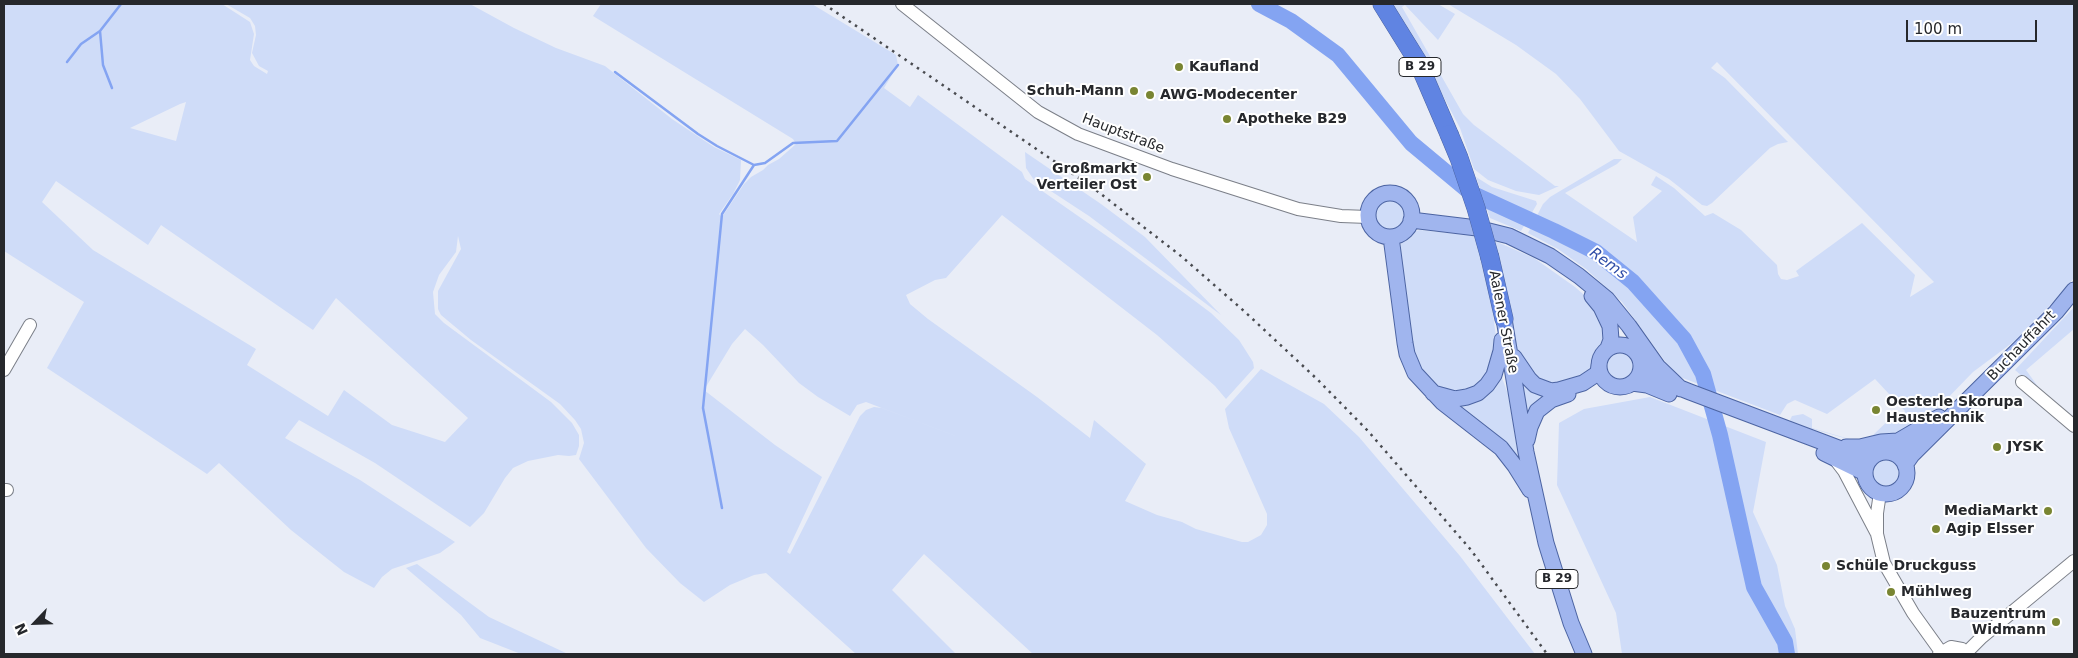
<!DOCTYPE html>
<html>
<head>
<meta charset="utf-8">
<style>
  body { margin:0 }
  #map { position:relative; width:2078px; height:658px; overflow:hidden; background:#e9edf7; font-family:"DejaVu Sans",sans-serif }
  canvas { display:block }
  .frame { position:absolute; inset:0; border:5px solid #26282c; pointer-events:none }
  .north { position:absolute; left:10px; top:598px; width:50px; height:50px; -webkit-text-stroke:4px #fff; paint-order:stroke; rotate:246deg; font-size:14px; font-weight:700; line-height:20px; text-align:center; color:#26282c }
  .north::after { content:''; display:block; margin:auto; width:18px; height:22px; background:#26282c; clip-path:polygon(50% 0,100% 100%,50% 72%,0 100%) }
  .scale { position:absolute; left:1906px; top:20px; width:131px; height:22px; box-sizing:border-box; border:2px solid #26282c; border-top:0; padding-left:6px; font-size:15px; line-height:18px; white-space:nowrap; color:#26282c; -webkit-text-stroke:4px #fff; paint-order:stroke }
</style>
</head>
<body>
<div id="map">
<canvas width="2078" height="658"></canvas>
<div class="frame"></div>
<div class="north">N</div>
<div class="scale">100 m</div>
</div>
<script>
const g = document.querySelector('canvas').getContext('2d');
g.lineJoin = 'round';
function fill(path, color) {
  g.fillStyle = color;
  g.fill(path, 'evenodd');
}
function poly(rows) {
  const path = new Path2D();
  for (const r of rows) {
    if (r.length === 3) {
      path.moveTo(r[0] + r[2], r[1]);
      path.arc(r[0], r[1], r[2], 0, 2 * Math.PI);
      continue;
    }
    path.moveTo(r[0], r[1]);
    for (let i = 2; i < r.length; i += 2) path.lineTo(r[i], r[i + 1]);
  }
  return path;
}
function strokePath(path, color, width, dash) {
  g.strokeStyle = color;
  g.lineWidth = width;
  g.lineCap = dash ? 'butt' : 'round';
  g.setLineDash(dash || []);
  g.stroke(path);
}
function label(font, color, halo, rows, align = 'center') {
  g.font = font + ' "DejaVu Sans",sans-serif';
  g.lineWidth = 4;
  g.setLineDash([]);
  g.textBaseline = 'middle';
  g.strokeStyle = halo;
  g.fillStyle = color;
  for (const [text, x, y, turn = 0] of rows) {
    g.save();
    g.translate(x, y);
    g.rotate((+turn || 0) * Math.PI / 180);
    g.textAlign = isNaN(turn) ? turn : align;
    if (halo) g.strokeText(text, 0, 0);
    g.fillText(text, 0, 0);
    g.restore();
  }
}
const green = poly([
  [4,4,222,4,250,22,254,34,250,60,254,66,267,74,268,71,259,66,252,53,256,35,255,26,250,18,226,4,470,4,514,28,556,48,605,66,672,119,714,147,741,160,740,180,733,194,719,214,722,217,744,184,751,177,763,170,768,165,779,159,796,144,793,139,593,16,601,4,812,4,896,55,898,65,884,88,910,107,918,95,1022,172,1025,179,1124,248,1211,313,1239,340,1253,362,1254,368,1226,399,1215,386,1157,335,1002,215,946,278,935,280,906,295,910,304,928,319,1037,397,1090,438,1094,420,1146,464,1125,501,1157,515,1182,522,1196,529,1242,542,1248,542,1261,535,1267,525,1267,514,1229,428,1225,409,1261,369,1324,404,1359,437,1460,556,1535,654,1033,654,924,554,892,590,956,654,856,654,766,573,754,575,730,585,704,602,680,583,646,548,579,459,584,443,581,429,575,420,560,404,471,340,441,315,438,309,438,291,461,249,458,236,456,252,439,275,433,292,435,314,444,323,551,402,572,423,579,435,579,446,576,455,569,456,558,455,528,461,513,468,505,478,484,513,470,527,375,463,299,420,285,438,360,480,455,542,440,553,392,569,382,577,374,588,344,572,291,530,219,463,207,474,47,368,84,302,4,251],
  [186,102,176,141,130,128,180,104],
  [56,181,148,245,161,225,313,330,336,298,468,418,445,442,392,425,344,390,328,416,247,365,256,349,93,250,42,202],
  [745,329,763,345,799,383,818,397,850,416,857,405,866,402,1011,457,882,408,874,407,866,410,860,416,790,554,787,552,822,477,775,445,704,390,732,344],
  [1390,4,1438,4,1455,14,1438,40,1405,5,1402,7,1463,114,1474,125,1555,186,1559,186,1539,195,1516,191,1488,180,1474,169,1460,128,1426,64],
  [1448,4,2074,4,2074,278,2057,298,2016,340,1973,372,1941,405,1901,434,1858,442,1813,429,1813,432,1792,424,1790,420,1792,416,1803,414,1812,419,1812,428,1856,441,1873,435,1893,416,1898,421,1905,411,1875,379,1827,414,1795,400,1787,404,1780,415,1680,377,1667,364,1622,302,1586,269,1558,249,1528,233,1543,204,1550,197,1614,159,1622,159,1617,164,1565,193,1637,242,1633,217,1662,191,1651,185,1656,176,1674,188,1705,216,1713,213,1741,230,1777,265,1778,274,1781,279,1787,280,1799,276,1796,271,1862,223,1915,275,1910,297,1934,282,1717,62,1711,68,1725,78,1788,142,1778,144,1770,148,1712,203,1707,206,1702,205,1669,179,1619,151,1580,99,1556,74,1516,45],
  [1025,152,1101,204,1145,237,1221,315,1089,216,1034,180,1026,168],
  [1476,177,1492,187,1536,201,1537,204,1521,231,1490,218],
  [1390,214,16],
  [1420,230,1478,236,1486,264,1498,351,1482,384,1459,392,1449,391,1436,386,1418,367,1412,352,1400,269,1401,244,1411,232],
  [1495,241,1534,258,1575,287,1591,301,1604,323,1605,339,1595,355,1591,370,1570,386,1542,383,1518,355],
  [2074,307,2074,329,2026,370,2039,388,2038,390,2015,370],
  [1620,366,16],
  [1499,370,1508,394,1520,466,1452,407],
  [1517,375,1550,395,1528,420],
  [1650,397,1766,442,1753,512,1777,565,1785,606,1795,629,1798,654,1622,654,1616,613,1557,485,1559,423,1584,409],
  [1887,473,16],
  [417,564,489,617,568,654,521,654,480,638,461,615,406,568]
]);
const stream = poly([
  [100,31,103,65,112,88],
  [67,62,81,44,100,31,121,4],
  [615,72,698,134,717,146,754,165],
  [722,508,703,408,722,214,754,165,765,163,793,143,837,141,898,65]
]);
const river = poly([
  [1259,4,1291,21,1338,55,1411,143,1471,193,1554,231,1596,252,1633,282,1684,339,1703,374,1720,435,1754,587,1785,642,1787,654]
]);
const minor = poly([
  [902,4,1038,112,1078,134,1172,169,1298,209,1341,216,1368,217],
  [4,370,30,325],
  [2022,382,2074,426],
  [1834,458,1844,471,1876,532],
  [4,490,7,490],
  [1880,493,1877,513,1877,534,1884,563,1913,613,1941,652],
  [1966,653,1982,637,2074,561],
  [1939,654,1951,647,1962,649,1967,654]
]);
const major = poly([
  [1390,215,22],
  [1411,220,1477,228,1509,236,1550,256,1579,276,1607,299,1629,326,1658,367,1681,389],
  [1391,237,1405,343,1407,354,1415,373,1442,402,1501,448,1515,466,1530,490],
  [1592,296,1601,307,1610,326,1611,340,1608,348],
  [1504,319,1526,452,1546,543,1571,623,1584,654],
  [1620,366,21],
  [1514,357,1529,379,1535,385,1551,391,1559,390,1583,383,1598,373,1599,365],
  [1641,364,1646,370,1660,380,1690,392,1857,455,1873,456],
  [1632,383,1647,385,1669,394],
  [1433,393,1455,399,1467,397,1478,393,1487,385,1494,375,1501,351,1502,340],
  [1527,440,1530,427,1537,411,1551,400,1568,394],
  [1846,447,1860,447,1881,442,1898,441,1939,417],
  [1886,473,21],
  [1824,453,1865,473],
  [1897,455,1915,440],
  [1905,465,1912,455,2056,312,2074,290]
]);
const highway = poly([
  [1382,4,1418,62,1449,134],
  [1490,258,1504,319]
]);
const rail = poly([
  [824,4,1092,187,1181,256,1244,311,1318,380,1368,431,1471,550,1547,654]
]);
const highwayBridge = poly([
  [1449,134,1459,158,1476,208,1490,258]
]);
const markers = [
  [1179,67,5,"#798532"],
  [1134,91,5,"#798532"],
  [1150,95,5,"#798532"],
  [1227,119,5,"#798532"],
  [1147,177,5,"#798532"],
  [1876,410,5,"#798532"],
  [1997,447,5,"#798532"],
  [2048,511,5,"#798532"],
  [1936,529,5,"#798532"],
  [1826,566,5,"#798532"],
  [1891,592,5,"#798532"],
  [2056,622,5,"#798532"]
];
const shields = [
  [1420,67,42],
  [1557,579,42]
];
const shieldNames = [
  ["B 29",1420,67],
  ["B 29",1557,579]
];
const poiNames = [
  ["Kaufland",1189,67],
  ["Schuh-Mann",1124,91,"right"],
  ["AWG-Modecenter",1160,95],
  ["Apotheke B29",1237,119],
  ["Großmarkt",1137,169,"right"],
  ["Verteiler Ost",1137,185,"right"],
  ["Oesterle Skorupa",1886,402],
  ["Haustechnik",1886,418],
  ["JYSK",2007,447],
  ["MediaMarkt",2038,511,"right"],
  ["Agip Elsser",1946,529],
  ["Schüle Druckguss",1836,566],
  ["Mühlweg",1901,592],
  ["Bauzentrum",2046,614,"right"],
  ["Widmann",2046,630,"right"]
];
const streetNames = [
  ["Hauptstraße",1123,134,21],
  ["Aalener Straße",1503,322,79],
  ["Buchauffahrt",2022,346,-46]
];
const waterNames = [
  ["Rems",1608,264,36]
];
fill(green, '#cfdcf8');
strokePath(stream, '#84a4f2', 2.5);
strokePath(river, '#84a4f2', 16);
strokePath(minor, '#7b7f88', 14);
strokePath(major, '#4c64a2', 17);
strokePath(highway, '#4c64a2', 19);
strokePath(minor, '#fff', 12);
strokePath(major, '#a0b5ee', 15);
strokePath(highway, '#6084e2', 18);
strokePath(rail, '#494b50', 2.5, [2.5, 5]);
strokePath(highwayBridge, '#4c64a2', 19, []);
strokePath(highwayBridge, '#6084e2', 18);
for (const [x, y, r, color] of markers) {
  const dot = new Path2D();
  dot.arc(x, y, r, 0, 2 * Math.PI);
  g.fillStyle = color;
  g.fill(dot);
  strokePath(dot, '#fff', 2);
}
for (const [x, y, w] of shields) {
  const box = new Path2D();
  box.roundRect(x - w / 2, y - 9.5, w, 19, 4);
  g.fillStyle = '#fff';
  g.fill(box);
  strokePath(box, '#26282c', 1);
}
label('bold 12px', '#26282c', null, shieldNames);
label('bold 14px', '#26282c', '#fff', poiNames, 'left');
label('14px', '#26282c', '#fff', streetNames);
label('italic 15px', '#2f4da7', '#fff', waterNames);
</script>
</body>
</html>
